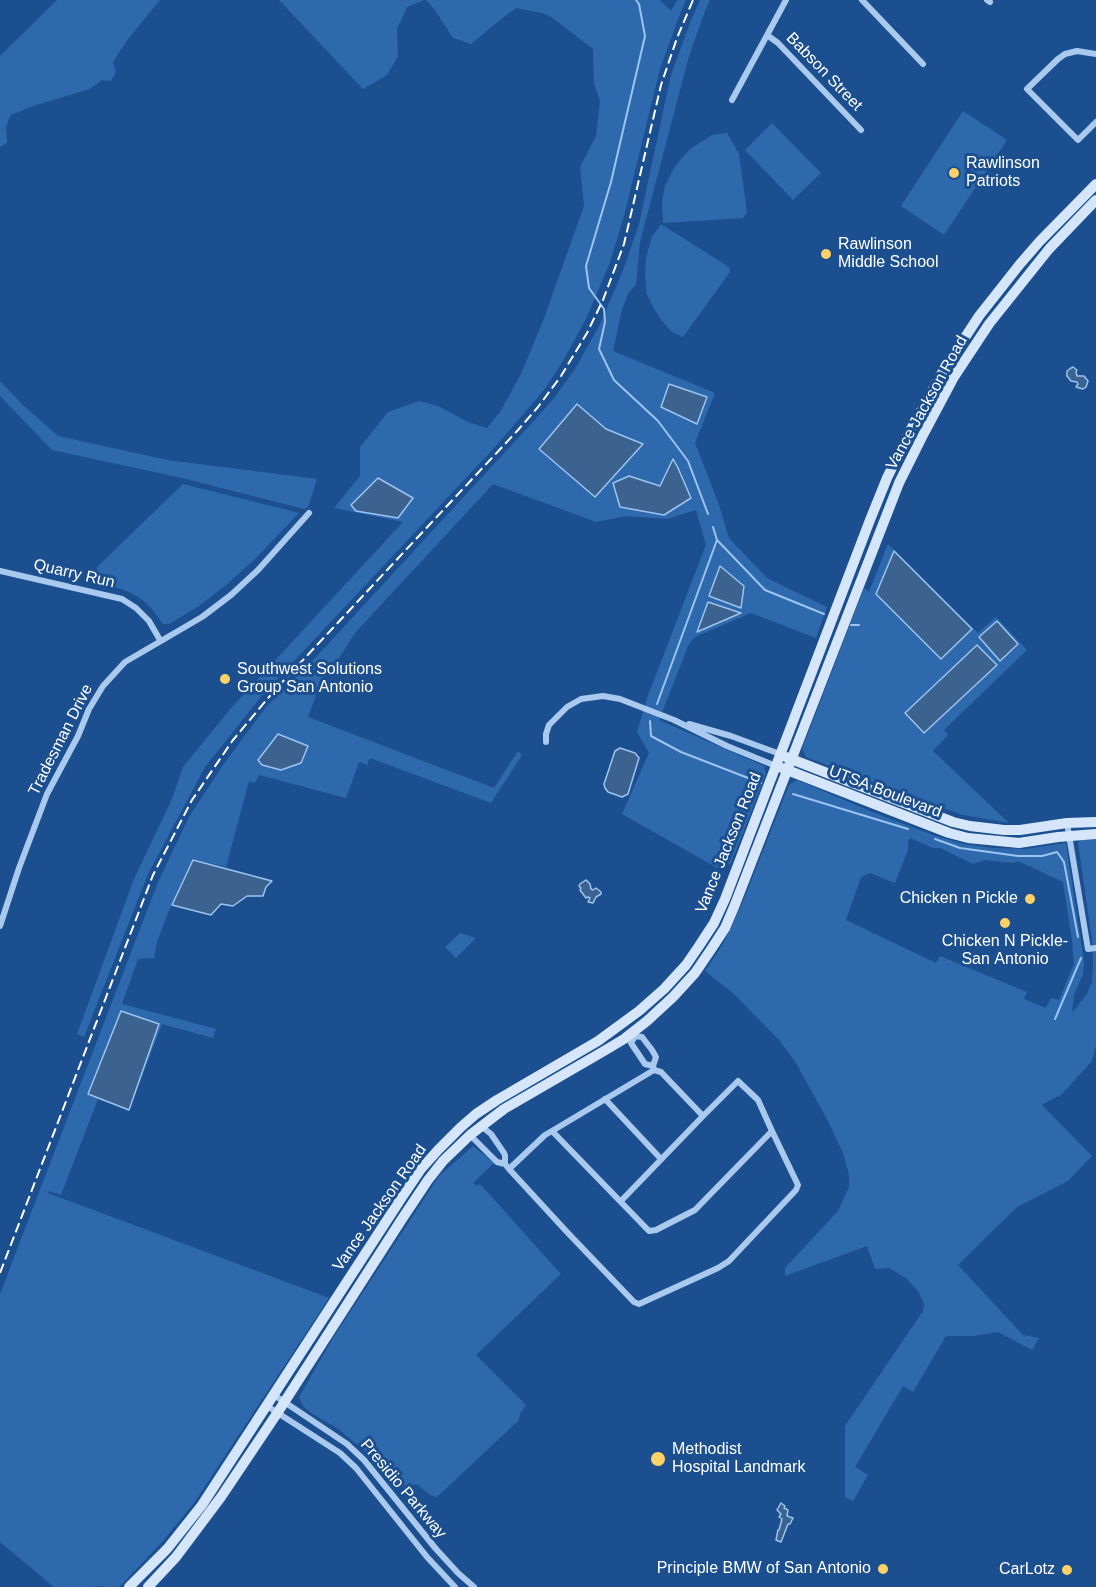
<!DOCTYPE html>
<html>
<head>
<meta charset="utf-8">
<style>
  body { margin:0 }
  canvas { display:block; background:#1b4f8f }
</style>
</head>
<body>
<canvas width="1096" height="1587"></canvas>
<script>
const g = document.querySelector('canvas').getContext('2d');
g.lineJoin = 'round';
function fill(path, color) {
  g.fillStyle = color;
  g.fill(path, 'evenodd');
}
function poly(rows) {
  const path = new Path2D();
  for (const r of rows) {
    path.moveTo(r[0], r[1]);
    for (let i = 2; i < r.length; i += 2) path.lineTo(r[i], r[i + 1]);
  }
  return path;
}
function strokePath(path, color, width, dash) {
  g.strokeStyle = color;
  g.lineWidth = width;
  g.lineCap = dash ? 'butt' : 'round';
  g.setLineDash(dash || []);
  g.stroke(path);
}
function label(font, color, halo, rows, align = 'center') {
  g.font = font + ' Helvetica,sans-serif';
  g.lineWidth = 6;
  g.setLineDash([]);
  g.textBaseline = 'middle';
  g.strokeStyle = halo;
  g.fillStyle = color;
  for (const [text, x, y, turn = 0] of rows) {
    g.save();
    g.translate(x, y);
    g.rotate((+turn || 0) * Math.PI / 180);
    g.textAlign = isNaN(turn) ? turn : align;
    if (halo) g.strokeText(text, 0, 0);
    g.fillText(text, 0, 0);
    g.restore();
  }
}
const green = poly([
  [57,0,160,0,128,39,113,62,116,72,111,81,102,80,90,89,33,106,11,115,6,127,7,143,0,147,0,56],
  [279,0,424,0,407,7,397,29,398,56,387,75,363,89],
  [426,0,660,0,671,11,677,0,686,0,677,22,660,69,624,216,610,262,587,317,563,361,544,390,496,446,264,693,205,767,148,874,84,1037,77,1034,134,879,172,799,183,767,231,708,403,522,334,508,360,476,360,447,388,412,419,401,438,406,468,422,487,428,500,412,521,374,543,321,584,206,580,167,596,136,600,101,594,83,593,49,550,16,542,13,516,8,495,24,471,44,453,38,435,10],
  [700,0,710,0,705,11,689,56,640,242,636,285,629,292,622,309,613,351,715,393,695,443,718,502,729,538,767,578,827,607,816,638,751,613,695,637,689,644,659,720,764,766,766,774,731,863,719,869,622,814,649,753,637,732,647,698,706,545,696,510,667,519,627,516,596,522,493,484,355,633,334,666,322,679,308,717,494,788,518,751,522,755,491,803,370,758,367,765,359,762,346,798,259,775,255,783,249,781,226,867,193,859,167,915,157,942,154,958,138,959,122,1004,216,1029,213,1038,162,1024,129,1110,98,1099,61,1195,49,1191,48,1193,329,1298,194,1503,162,1542,127,1579,119,1587,104,1587,102,1586,92,1587,54,1587,0,1542,0,1294,158,882,189,817,223,765,266,707,316,657,531,424,554,398,575,369,600,324,624,268,639,224,671,75,690,23],
  [963,111,1007,140,944,235,901,206],
  [772,123,821,173,793,200,745,150],
  [727,133,739,154,747,213,743,218,663,223,662,201,665,186,675,166,690,149,712,135],
  [661,224,729,267,730,272,683,337,672,332,662,321,654,309,647,294,645,278,646,258,652,237],
  [0,381,24,406,58,436,167,460,317,479,308,507,304,509,182,478,52,450,0,396],
  [183,484,299,513,255,559,225,586,199,606,169,624,163,624,152,609,144,601,133,594,122,589,96,583,97,567],
  [888,544,978,633,996,617,1027,650,944,730,948,735,933,751,1009,823,963,815,934,805,806,757,802,749,864,588,869,592],
  [797,780,875,813,936,836,964,844,992,848,1025,849,1066,843,1084,962,1083,974,1074,995,1072,1013,1087,994,1092,982,1093,962,1092,940,1078,843,1080,840,1096,839,1096,1046,1092,1061,1062,1094,1042,1105,1092,1156,1068,1181,1017,1207,958,1265,1023,1335,1039,1338,1032,1350,998,1332,973,1336,946,1336,913,1392,903,1386,855,1467,868,1475,853,1501,845,1497,845,1426,923,1311,924,1304,918,1291,906,1278,889,1268,875,1269,867,1246,785,1276,785,1268,838,1211,849,1187,849,1175,843,1153,828,1121,796,1063,780,1041,734,994,705,971,723,944,742,904,789,785],
  [910,838,933,848,940,848,973,864,985,860,1014,863,1018,861,1063,882,1072,940,1074,964,1059,1000,1051,998,1046,1008,1024,999,1027,992,940,956,936,963,846,920,861,877,870,873,895,883,908,850,908,842],
  [460,933,476,938,456,958,445,947],
  [473,1146,494,1163,473,1183,477,1186,480,1184,561,1274,476,1355,526,1405,521,1412,518,1421,437,1497,430,1495,418,1485,409,1484,398,1490,365,1451,337,1428,311,1413,303,1406,299,1397,333,1338,439,1176]
]);
const water = poly([
  [1073,367,1077,370,1076,372,1077,376,1084,376,1088,381,1086,387,1083,389,1076,387,1078,384,1077,382,1071,381,1067,376,1067,371,1071,368,1073,367],
  [669,384,707,397,697,424,661,407,669,384],
  [577,404,606,429,643,444,595,497,539,449,577,404],
  [673,459,678,468,691,498,664,515,620,507,613,483,629,476,660,486,673,459],
  [378,478,413,498,398,518,356,511,351,505,378,478],
  [894,551,972,629,941,659,876,594,894,551],
  [720,566,744,586,741,608,709,596,720,566],
  [708,602,741,613,697,632,708,602],
  [997,621,1018,644,1000,661,979,637,997,621],
  [977,645,997,665,924,733,905,713,977,645],
  [278,734,308,746,301,763,281,770,262,765,258,760,278,734],
  [620,748,635,753,639,758,628,794,622,797,608,792,605,788,604,784,615,751,620,748],
  [193,860,272,881,266,887,263,896,247,896,233,906,221,904,211,915,172,905,193,860],
  [586,880,590,884,591,889,593,890,596,888,601,892,601,894,596,897,593,903,588,902,590,898,588,897,586,898,580,890,581,888,579,886,580,884,586,880],
  [121,1011,159,1024,129,1110,88,1094,121,1011],
  [781,1503,785,1506,784,1508,788,1510,787,1516,793,1518,790,1524,788,1524,781,1542,776,1540,778,1530,779,1530,782,1519,779,1517,781,1514,777,1510,781,1503]
]);
const stream = poly([
  [636,0,639,4,645,36,611,182,586,266,589,288,604,309,605,322,599,349,614,380,658,421,688,461,708,514],
  [713,527,717,540,765,590,824,614],
  [851,625,859,625],
  [657,704,717,540],
  [650,721,651,736,681,752,761,783],
  [793,794,908,829],
  [935,839,960,848,1018,856,1042,856,1057,852,1064,862,1078,937],
  [1055,1019,1081,958]
]);
const street = poly([
  [862,0,923,64],
  [987,0,990,2],
  [767,35,778,43,861,130],
  [1096,54,1077,51,1065,54,1058,59,1027,89,1078,140,1096,122],
  [732,100,786,0],
  [0,571,122,599,136,608,149,621,160,640],
  [689,724,731,736,780,754],
  [546,742,546,734,549,725,567,707,581,699,603,696,620,699,674,720,727,746,776,766],
  [1067,823,1088,949,1096,948],
  [0,926,19,868,47,794,78,736,89,709,103,686,125,662,202,617,231,595,258,570,309,513],
  [633,1034,635,1036,642,1037,652,1050,656,1057,653,1066],
  [635,1036,631,1043,645,1064,653,1066,654,1070,661,1072,703,1116,738,1081,758,1100,772,1131,798,1185,796,1190,729,1261,718,1268,639,1304,634,1302,567,1232,509,1169,545,1135,552,1131,649,1231,656,1230,695,1210,772,1131],
  [605,1099,661,1159],
  [481,1126,491,1134,504,1153,505,1155,505,1164],
  [552,1131,654,1070],
  [470,1135,497,1162,505,1164,509,1169],
  [621,1201,703,1116],
  [274,1395,347,1444,364,1460,436,1549,458,1573,474,1587],
  [267,1406,340,1453,356,1468,427,1557,455,1587]
]);
const secondary = poly([
  [786,757,953,822,970,826,1004,830,1020,830,1067,823,1096,822],
  [782,768,949,833,968,838,1019,843,1058,837,1096,834],
  [129,1587,167,1549,202,1505,402,1197,421,1169,438,1150,461,1127,476,1114,497,1100,598,1041,639,1011,664,989,686,965,699,946,714,923,725,899,870,520,887,478,910,431,943,371,979,316,1020,264,1040,241,1096,184],
  [148,1587,176,1557,221,1497,278,1412,402,1219,428,1180,443,1161,470,1135,504,1109,604,1051,624,1039,647,1021,673,997,695,973,712,948,725,928,734,907,899,483,922,437,954,377,989,324,1049,249,1096,200]
]);
const rail = poly([
  [0,1273,153,875,192,800,233,740,274,691,518,430,538,407,561,376,587,333,603,300,624,244,661,85,677,38,693,0]
]);
const markers = [
  [954,173,6,"#ffd166"],
  [826,254,6,"#ffd166"],
  [225,679,6,"#ffd166"],
  [1030,899,6,"#ffd166"],
  [1005,923,6,"#ffd166"],
  [658,1459,8,"#ffd166"],
  [883,1569,6,"#ffd166"],
  [1067,1570,6,"#ffd166"]
];
const streetNames = [
  ["Babson Street",824,72,46],
  ["Vance Jackson Road",927,403,-61],
  ["Quarry Run",74,574,13],
  ["Tradesman Drive",61,740,-63],
  ["UTSA Boulevard",885,792,21],
  ["Vance Jackson Road",729,843,-68],
  ["Vance Jackson Road",380,1208,-55],
  ["Presidio Parkway",403,1489,50]
];
const poiNames = [
  ["Rawlinson",966,164],
  ["Patriots",966,182],
  ["Rawlinson",838,245],
  ["Middle School",838,263],
  ["Southwest Solutions",237,670],
  ["Group San Antonio",237,688],
  ["Chicken n Pickle",1018,899,"right"],
  ["Chicken N Pickle-",1005,942,"center"],
  ["San Antonio",1005,960,"center"],
  ["Methodist",672,1450],
  ["Hospital Landmark",672,1468],
  ["Principle BMW of San Antonio",871,1569,"right"],
  ["CarLotz",1055,1570,"right"]
];
fill(green, '#2e69ad');
fill(water, '#3c6290');
strokePath(water, '#9cc4f0', 1.5);
strokePath(stream, '#9cc4f0', 2);
strokePath(street, '#a9c9ee', 6);
strokePath(secondary, '#d6e6fa', 10);
strokePath(rail, '#fff', 2, [10, 4.5]);
for (const [x, y, r, color] of markers) {
  const dot = new Path2D();
  dot.arc(x, y, r, 0, 2 * Math.PI);
  g.fillStyle = color;
  g.fill(dot);
  strokePath(dot, '#1b4f8f', 2);
}
label('16px', '#fff', '#1b4f8f', streetNames);
label('16px', '#fff', '#1b4f8f', poiNames, 'left');
</script>
</body>
</html>
